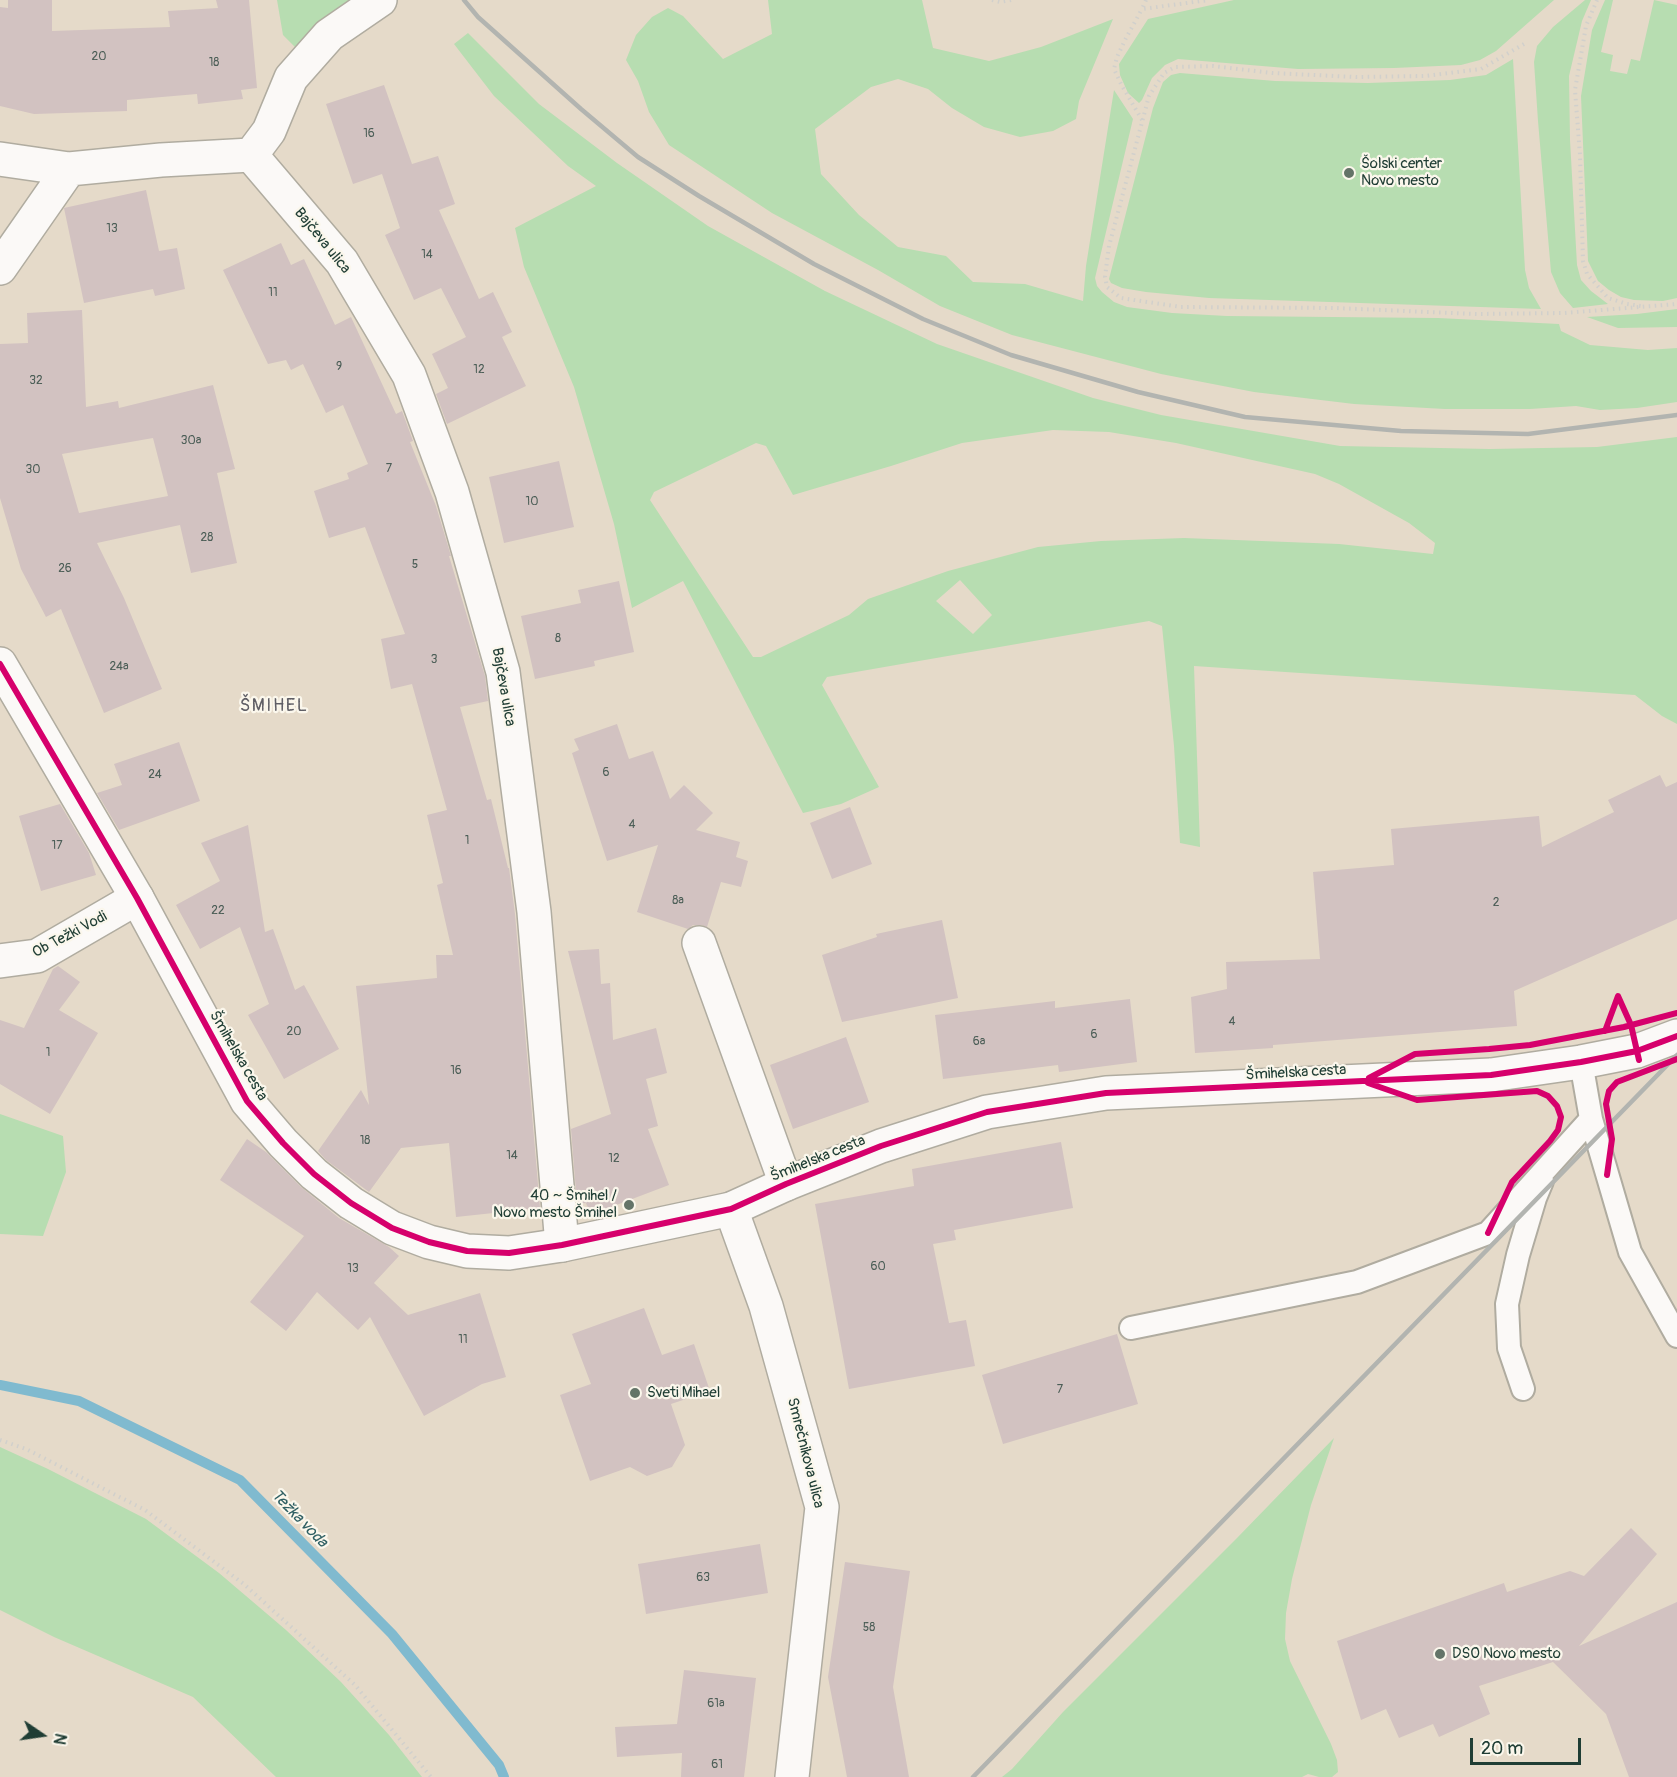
<!DOCTYPE html>
<html>
<head>
<meta charset="utf-8">
<style>
  body { margin:0 }
  #map { position:relative; width:1677px; height:1777px; overflow:hidden; background:#e5dac9; font-family:Pangolin,sans-serif }
  canvas { display:block }
  .north { position:absolute; left:12px; top:1705px; width:60px; height:60px; -webkit-text-stroke:4px #fbf7ec; paint-order:stroke; rotate:103deg; font-size:16px; font-weight:700; line-height:24px; text-align:center; color:#1f3d34 }
  .north::after { content:''; display:block; margin:auto; width:21px; height:27px; background:#1f3d34; clip-path:polygon(50% 0,100% 100%,50% 72%,0 100%) }
  .scale { position:absolute; left:1470px; top:1738px; width:111px; height:27px; box-sizing:border-box; border:3px solid #1f3d34; border-top:0; padding-left:8px; font-size:18px; line-height:21px; white-space:nowrap; color:#1f3d34; -webkit-text-stroke:4px #fbf7ec; paint-order:stroke }
</style>
</head>
<body>
<div id="map">
<canvas width="1677" height="1777"></canvas>
<div class="north">N</div>
<div class="scale">20 m</div>
</div>
<script>
const g = document.querySelector('canvas').getContext('2d');
g.lineJoin = 'round';
function fill(path, color) {
  g.fillStyle = color;
  g.fill(path, 'evenodd');
}
function poly(rows) {
  const path = new Path2D();
  for (const r of rows) {
    path.moveTo(r[0], r[1]);
    for (let i = 2; i < r.length; i += 2) path.lineTo(r[i], r[i + 1]);
  }
  return path;
}
function strokePath(path, color, width, dash) {
  g.strokeStyle = color;
  g.lineWidth = width;
  g.lineCap = dash ? 'butt' : 'round';
  g.setLineDash(dash || []);
  g.stroke(path);
}
function label(font, color, halo, rows, align = 'center') {
  g.font = font + ' Pangolin,sans-serif';
  g.lineWidth = 4.5;
  g.setLineDash([]);
  g.textBaseline = 'middle';
  g.strokeStyle = halo;
  g.fillStyle = color;
  for (const [text, x, y, turn = 0] of rows) {
    g.save();
    g.translate(x, y);
    g.rotate((+turn || 0) * Math.PI / 180);
    g.textAlign = isNaN(turn) ? turn : align;
    if (halo) g.strokeText(text, 0, 0);
    g.fillText(text, 0, 0);
    g.restore();
  }
}
const green = poly([
  [277,0,352,0,333,11,296,48,283,35],
  [768,0,922,0,933,48,989,61,1041,47,1113,19,1079,101,1076,119,1053,131,1020,137,984,127,952,108,928,89,898,79,871,87,815,129,821,174,859,215,898,247,946,256,973,282,1025,284,1083,301,1086,266,1114,90,1133,119,1095,278,1097,286,1102,292,1114,302,1127,307,1172,313,1227,316,1438,318,1559,324,1561,331,1590,345,1648,350,1677,348,1677,402,1637,408,1600,410,1576,406,1530,409,1445,409,1354,404,1254,392,1161,374,1012,335,940,306,878,270,772,213,669,145,649,112,638,81,626,60,636,35,652,17,668,8,683,16,723,59,772,34],
  [1234,0,1554,0,1496,51,1480,60,1461,65,1394,68,1298,69,1178,59,1165,65,1152,78,1142,100,1139,103,1128,93,1120,75,1119,64,1148,19],
  [1585,0,1591,0,1582,21,1569,76,1570,140,1577,265,1581,280,1591,291,1608,304,1573,308,1560,293,1551,272,1538,121,1534,62,1537,46,1553,27],
  [1605,0,1613,0,1601,52,1613,55,1610,71,1627,74,1631,59,1640,61,1654,0,1677,5,1677,298,1663,301,1634,300,1621,297,1609,290,1598,281,1588,261,1581,96,1592,30],
  [468,33,539,104,617,163,708,226,825,291,937,344,1093,398,1161,415,1340,446,1490,449,1597,447,1677,437,1677,724,1662,716,1635,695,1194,666,1200,847,1180,843,1174,746,1162,626,1149,621,827,677,822,685,879,787,841,804,803,813,683,581,632,608,614,524,574,387,524,267,515,228,596,186,568,166,494,96,454,44],
  [1053,430,1109,432,1176,443,1315,474,1339,484,1409,523,1435,543,1433,554,1339,544,1184,538,1101,541,1038,547,948,571,868,599,849,615,761,657,753,657,650,500,654,492,756,443,766,446,793,495,891,466,962,443],
  [960,580,992,615,973,634,936,601],
  [1513,59,1525,270,1529,288,1541,309,1209,298,1146,292,1122,288,1111,283,1109,279,1153,108,1163,82,1171,75,1180,73,1275,81,1368,83,1450,80,1486,75],
  [1677,309,1677,327,1618,328,1587,317,1637,314],
  [0,1114,63,1136,66,1172,43,1236,0,1234],
  [1334,1438,1311,1505,1292,1579,1286,1613,1285,1639,1290,1661,1331,1744,1337,1760,1338,1772,1332,1777,1319,1777,1308,1774,1302,1777,1002,1777,1012,1769,1063,1712,1237,1538],
  [0,1447,48,1469,146,1519,219,1573,286,1630,341,1682,389,1735,422,1777,276,1777,193,1697,54,1637,0,1610]
]);
const stream = poly([
  [0,1385,79,1401,240,1480,392,1634,499,1765,504,1777]
]);
const building = poly([
  [8,0,52,0,52,31,170,27,168,11,218,8,216,0,249,0,257,88,241,90,243,99,198,104,197,94,127,100,127,111,34,114,0,106,0,7,8,8],
  [384,85,412,164,438,156,455,204,439,210,479,299,493,292,512,332,502,337,526,386,447,424,436,394,448,388,432,354,466,337,441,288,414,300,385,235,400,228,382,174,353,184,326,104],
  [146,190,159,251,177,248,185,289,155,296,153,289,84,303,64,208],
  [281,243,291,265,304,259,335,325,351,317,396,414,402,411,413,441,410,442,436,506,451,556,449,556,485,676,488,701,460,707,487,800,491,799,508,868,509,868,515,914,540,1208,456,1217,449,1143,401,1148,369,1192,326,1160,318,1151,361,1090,369,1105,356,986,437,978,436,955,453,955,437,885,443,883,427,815,447,810,412,684,391,689,381,639,405,634,365,527,329,538,314,491,349,479,347,473,368,464,343,405,326,413,303,364,291,370,286,360,268,364,223,270],
  [82,310,86,407,118,401,119,408,213,385,235,469,217,473,237,563,191,573,180,525,97,543,124,598,162,689,104,713,61,609,46,617,21,569,0,498,0,344,28,343,27,313],
  [153,438,168,496,79,513,62,454],
  [559,461,574,527,504,543,489,477],
  [619,581,634,652,594,661,595,666,535,679,521,616,581,603,578,590],
  [617,724,629,759,653,751,670,799,684,785,713,813,696,830,740,842,736,857,748,861,741,887,721,882,707,927,702,925,693,925,688,929,637,912,658,845,607,861,572,753,579,750,574,739],
  [179,742,200,801,119,830,97,793,122,785,114,764],
  [1660,775,1666,787,1677,782,1677,919,1514,991,1517,1026,1273,1045,1273,1048,1195,1053,1191,997,1227,989,1226,962,1320,959,1313,872,1394,865,1391,829,1539,816,1542,847,1614,812,1608,800],
  [60,804,89,853,96,875,41,891,19,816],
  [850,807,872,864,832,879,810,823],
  [248,825,265,932,273,929,295,990,304,985,339,1049,284,1079,248,1015,269,1004,240,927,200,949,176,905,220,881,201,843],
  [942,920,958,998,842,1022,822,955,877,937,876,934],
  [599,949,601,984,610,983,613,1040,656,1028,667,1073,646,1079,658,1126,648,1129,669,1185,590,1215,586,1203,577,1204,571,1129,611,1114,568,951],
  [58,966,80,982,59,1010,98,1033,50,1114,0,1084,0,1020,24,1028,53,969],
  [1130,999,1137,1062,1059,1072,1058,1065,943,1079,935,1015,1055,1001,1055,1008],
  [846,1037,869,1102,793,1129,770,1065],
  [247,1139,266,1152,301,1187,339,1218,389,1247,399,1256,374,1283,408,1315,480,1293,506,1377,482,1384,424,1416,370,1317,358,1330,317,1292,286,1331,250,1302,304,1236,220,1180],
  [1061,1142,1073,1208,954,1230,956,1240,933,1244,949,1323,966,1320,975,1366,849,1389,815,1204,914,1186,912,1169],
  [644,1308,662,1355,694,1344,710,1391,671,1404,685,1445,672,1467,647,1476,630,1467,590,1481,560,1395,591,1384,572,1334],
  [1117,1334,1138,1404,1003,1444,982,1375],
  [1631,1528,1657,1554,1579,1646,1677,1602,1677,1777,1629,1777,1606,1714,1553,1662,1479,1686,1490,1714,1439,1737,1433,1724,1399,1738,1386,1709,1361,1720,1337,1641,1504,1583,1507,1592,1570,1571,1584,1576],
  [760,1544,768,1593,646,1614,638,1564],
  [845,1562,910,1571,893,1687,909,1777,847,1777,828,1677],
  [684,1670,756,1678,744,1777,681,1777,682,1753,617,1757,615,1727,677,1724]
]);
const path = poly([
  [992,0,1000,2,1011,0],
  [1146,0,1142,9,1209,0],
  [1597,0,1586,26,1575,90,1580,155,1583,261,1587,274,1608,298,1627,304,1641,306],
  [1524,44,1481,69,1425,76,1356,77,1272,73,1213,66,1175,67,1164,73,1149,96,1109,246,1105,277,1107,287,1121,298,1181,307,1335,308,1477,314,1564,313,1677,304],
  [1142,120,1121,84,1114,69,1117,57,1126,38,1142,9],
  [0,1440,26,1449,145,1510,245,1585,355,1685,431,1777]
]);
const lane = poly([
  [1581,1062,1591,1119,1630,1252,1677,1336],
  [1131,1328,1357,1282,1488,1233,1591,1119],
  [1523,1389,1509,1348,1507,1304,1518,1255,1535,1198,1542,1181]
]);
const street = poly([
  [251,155,342,262,409,375,452,492,503,672,534,912,562,1245],
  [0,159,69,169,161,160,251,155,269,131,291,78,329,35,380,0],
  [0,268,69,169],
  [699,943,786,1184],
  [0,961,37,956,137,898],
  [731,1209,766,1306,822,1507,792,1777]
]);
const secondary = poly([
  [0,664,137,898,247,1101,283,1143,314,1174,351,1203,392,1228,429,1242,467,1251,509,1253,562,1245,731,1209,786,1184,881,1146,987,1112,1106,1093,1491,1075,1581,1062,1637,1051,1677,1036]
]);
const rail = poly([
  [464,0,478,17,581,109,638,157,699,196,814,264,923,319,1011,355,1138,392,1245,417,1401,431,1528,434,1677,415],
  [973,1777,1677,1055]
]);
const cycleway = poly([
  [0,664,137,898,247,1101,283,1143,314,1174,351,1203,392,1228,429,1242,467,1251,509,1253,562,1245,731,1209,786,1184,881,1146,987,1112,1106,1093,1491,1075,1581,1062,1637,1051,1677,1036],
  [1605,1031,1618,996,1631,1025,1639,1060],
  [1369,1078,1415,1054,1489,1049,1530,1045,1624,1027,1677,1013],
  [1368,1083,1417,1100,1537,1091,1548,1096,1557,1106,1561,1117,1558,1130,1550,1141,1512,1182,1488,1233],
  [1607,1175,1612,1139,1606,1104,1609,1091,1617,1082,1677,1059]
]);
const markers = [
  [1349,173,6,"#647468"],
  [629,1205,6,"#647468"],
  [635,1393,6,"#647468"],
  [1440,1654,6,"#647468"]
];
const numberNames = [
  ["20",99,57],
  ["18",214,63],
  ["16",369,134],
  ["13",112,229],
  ["14",427,255],
  ["11",273,293],
  ["9",339,367],
  ["12",479,370],
  ["32",36,381],
  ["30a",191,441],
  ["7",389,469],
  ["30",33,470],
  ["10",532,502],
  ["28",207,538],
  ["5",415,565],
  ["26",65,569],
  ["8",558,639],
  ["3",434,660],
  ["24a",119,667],
  ["6",606,773],
  ["24",155,775],
  ["4",632,825],
  ["1",467,841],
  ["17",57,846],
  ["8a",678,901],
  ["2",1496,903],
  ["22",218,911],
  ["4",1232,1022],
  ["20",294,1032],
  ["6",1094,1035],
  ["6a",979,1042],
  ["1",48,1053],
  ["16",456,1071],
  ["18",365,1141],
  ["14",512,1156],
  ["12",614,1159],
  ["60",878,1267],
  ["13",353,1269],
  ["11",463,1340],
  ["7",1060,1390],
  ["63",703,1578],
  ["58",869,1628],
  ["61a",716,1704],
  ["61",717,1765]
];
const poiNames = [
  ["Šolski center",1361,164],
  ["Novo mesto",1361,181],
  ["40 ~ Šmihel /",617,1196,"right"],
  ["Novo mesto Šmihel",617,1213,"right"],
  ["Sveti Mihael",647,1393],
  ["DSO Novo mesto",1452,1654]
];
const streetNames = [
  ["Bajčeva ulica",322,241,51],
  ["Bajčeva ulica",503,687,80],
  ["Ob Težki Vodi",70,935,-28],
  ["Šmihelska cesta",238,1056,60],
  ["Šmihelska cesta",1296,1073,-3],
  ["Šmihelska cesta",818,1159,-22],
  ["Smrečnikova ulica",805,1453,76]
];
const waterNames = [
  ["Težka voda",299,1519,46]
];
const quarterNames = [
  ["ŠMIHEL",274,706]
];
fill(green, '#b7ddb1');
strokePath(stream, '#80bacf', 10);
fill(building, '#d2c2c1');
strokePath(lane, '#b0aca0', 26);
strokePath(street, '#b0aca0', 36);
strokePath(secondary, '#b0aca0', 36);
strokePath(path, '#d1d0cc', 4, [1.5, 4.5]);
strokePath(lane, '#fbf9f7', 22);
strokePath(street, '#fbf9f7', 33);
strokePath(secondary, '#fbf9f7', 33);
strokePath(rail, '#b2b4b0', 4.5);
strokePath(cycleway, '#d6006c', 6);
for (const [x, y, r, color] of markers) {
  const dot = new Path2D();
  dot.arc(x, y, r, 0, 2 * Math.PI);
  g.fillStyle = color;
  g.fill(dot);
  strokePath(dot, '#fbf7ec', 2);
}
label('12px', '#4c5e57', null, numberNames);
label('15px', '#1f3d34', '#fbf7ec', poiNames, 'left');
label('15px', '#1f3d34', '#fbf7ec', streetNames);
label('italic 16px', '#2f5f63', '#fbf7ec', waterNames);
g.letterSpacing = '1.5px';
label('18px', '#5f5e65', '#fbf7ec', quarterNames);
g.letterSpacing = '0px';
</script>
</body>
</html>
